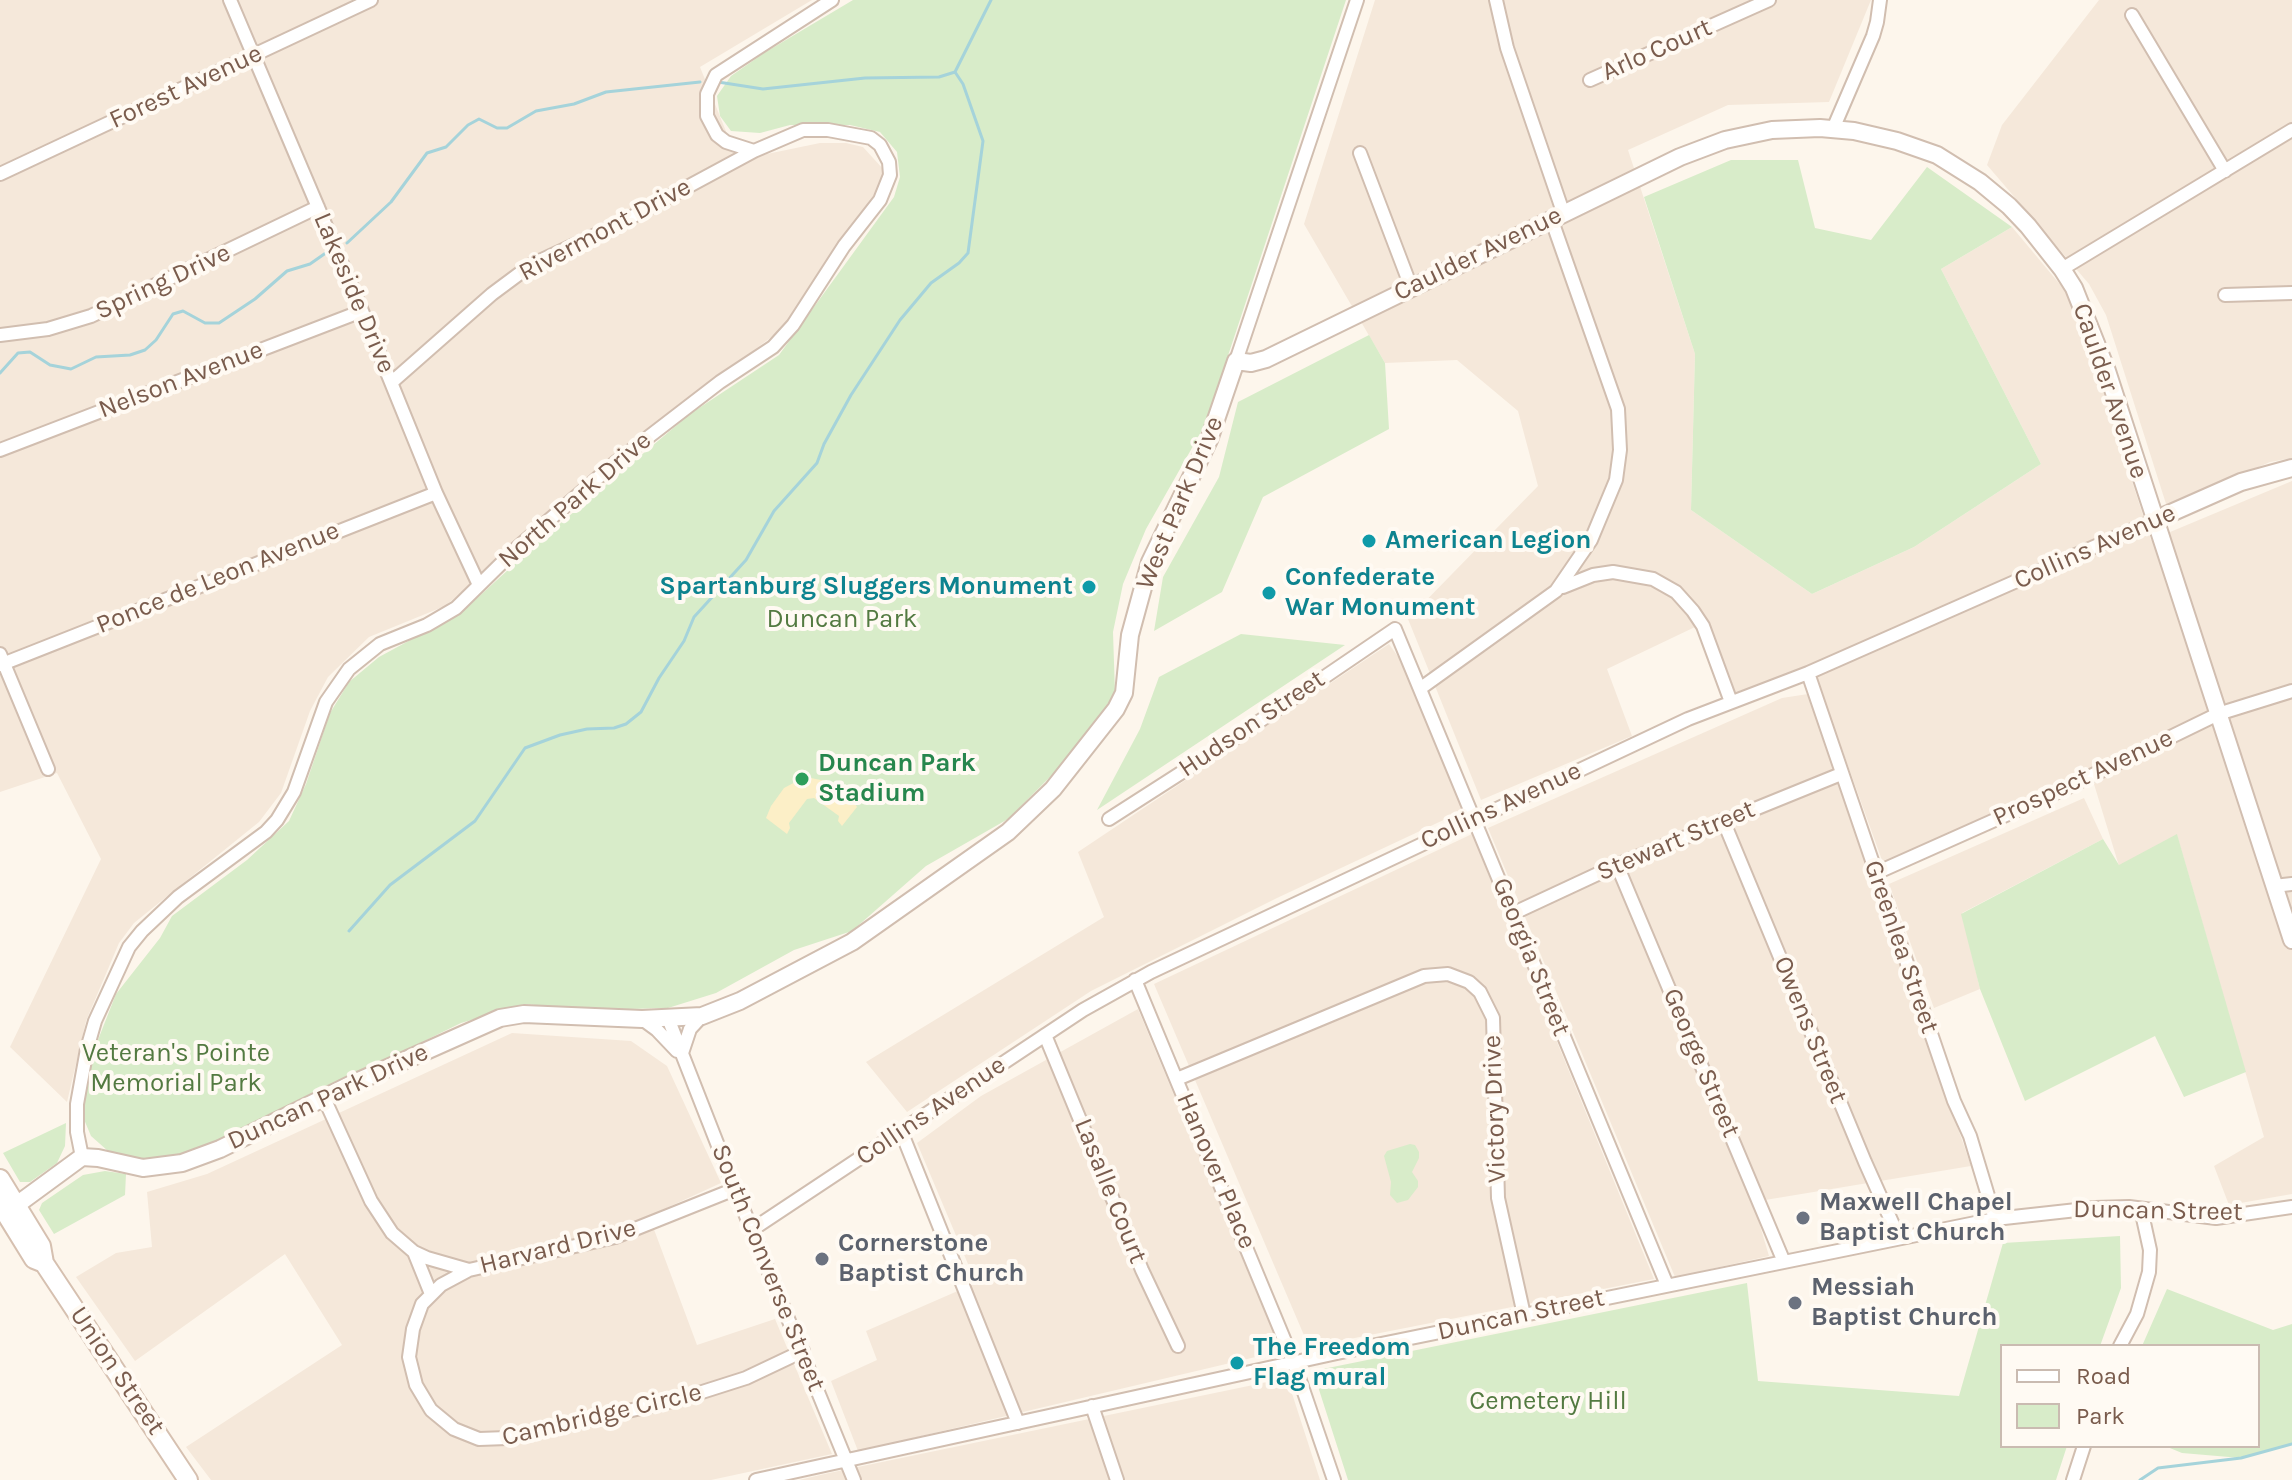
<!DOCTYPE html>
<html>
<head>
<meta charset="utf-8">
<style>
  body { margin:0 }
  #map { position:relative; width:2292px; height:1480px; overflow:hidden; background:#fdf6ec; font-family:Karla,sans-serif }
  canvas { display:block }
  .legend { position:absolute; left:2000px; top:1344px; width:260px; height:104px; box-sizing:border-box; background:#fffaf3; border:2px solid #cabbb1; margin:0; padding:10px 14px; list-style:none; font-size:24px; color:#7a5c4d }
  .legend li { display:flex; align-items:center; gap:16px; height:40px }
  .legend b { width:40px; border:2px solid #cabbb1 }
</style>
</head>
<body>
<div id="map">
<canvas width="2292" height="1480"></canvas>
<ul class="legend">
<li><b style="height:10px;background:#fff"></b>Road</li>
<li><b style="height:22px;background:#d8ecc9"></b>Park</li>
</ul>
</div>
<script>
const g = document.querySelector('canvas').getContext('2d');
g.lineJoin = 'round';
function fill(path, color) {
  g.fillStyle = color;
  g.fill(path, 'evenodd');
}
function poly(rows) {
  const path = new Path2D();
  for (const r of rows) {
    path.moveTo(r[0], r[1]);
    for (let i = 2; i < r.length; i += 2) path.lineTo(r[i], r[i + 1]);
  }
  return path;
}
function strokePath(path, color, width, dash) {
  g.strokeStyle = color;
  g.lineWidth = width;
  g.lineCap = dash ? 'butt' : 'round';
  g.setLineDash(dash || []);
  g.stroke(path);
}
function label(font, color, halo, rows, align = 'center') {
  g.font = font + ' Karla,sans-serif';
  g.lineWidth = 8;
  g.setLineDash([]);
  g.textBaseline = 'middle';
  g.strokeStyle = halo;
  g.fillStyle = color;
  for (const [text, x, y, turn = 0] of rows) {
    g.save();
    g.translate(x, y);
    g.rotate((+turn || 0) * Math.PI / 180);
    g.textAlign = isNaN(turn) ? turn : align;
    if (halo) g.strokeText(text, 0, 0);
    g.fillText(text, 0, 0);
    g.restore();
  }
}
const residential = poly([
  [0,0,812,0,700,67,740,166,762,155,820,143,846,143,863,147,884,170,881,184,782,329,586,477,482,575,445,606,369,637,328,677,310,711,281,793,259,822,134,923,119,943,86,1021,67,1102,10,1047,101,859,57,773,0,792],
  [1375,0,1871,0,1829,102,1728,105,1628,150,1695,354,1691,510,1812,594,1914,547,2041,464,1941,269,2012,227,2068,294,2091,354,2151,540,2292,481,2292,1194,2229,1205,2214,1166,2264,1137,2177,835,2119,866,2090,771,1883,863,1812,666,1731,694,1695,627,1607,669,1632,736,1481,800,1408,619,1538,486,1518,411,1457,360,1385,363,1304,224],
  [2099,0,2292,0,2292,458,2270,462,2167,507,2106,315,2089,284,1987,165,2002,125],
  [1389,644,1407,669,1467,809,1277,898,1091,991,907,1112,866,1062,1104,917,1078,852],
  [1808,694,1971,1166,1753,1202,1769,1256,1675,1277,1488,828,1782,698],
  [2084,798,2103,839,1962,913,1980,989,1934,1008,1889,884],
  [1472,834,1654,1279,1309,1347,1154,984],
  [1138,1009,1281,1351,858,1451,831,1381,877,1360,866,1331,976,1283,917,1143,981,1096],
  [512,1033,631,1041,667,1066,721,1183,649,1216,697,1345,775,1319,832,1454,711,1480,211,1480,186,1447,342,1345,285,1254,135,1361,76,1277,116,1253,152,1247,147,1192,207,1174],
  [1287,1378,1320,1480,799,1480,829,1473]
]);
const green = poly([
  [853,0,1346,0,1205,425,1146,529,1123,584,1113,632,1115,693,1076,751,1008,819,926,866,852,931,794,950,716,993,668,1008,591,1010,525,1004,461,1023,216,1143,182,1156,159,1160,131,1160,108,1151,91,1136,83,1117,83,1099,94,1050,116,994,160,938,172,916,247,860,289,821,306,784,330,713,349,682,379,657,462,612,543,538,690,414,779,355,894,197,900,177,897,152,880,132,850,125,790,125,760,133,731,131,720,116,717,96,731,76,764,53],
  [1731,160,1798,160,1815,228,1871,240,1927,167,2012,227,1941,269,2041,464,1914,547,1812,594,1691,510,1695,354,1644,197],
  [1369,335,1385,363,1389,429,1263,497,1222,592,1154,631,1163,577,1219,477,1238,402],
  [1241,634,1345,645,1097,810,1140,729,1159,677],
  [2177,834,2246,1072,2184,1097,2155,1036,2025,1101,1980,989,1961,914,2103,839,2119,865],
  [66,1123,65,1146,57,1163,30,1182,20,1182,3,1153],
  [1410,1144,1415,1145,1419,1152,1419,1158,1412,1172,1418,1181,1418,1187,1408,1200,1397,1203,1390,1195,1391,1182,1384,1156,1387,1151],
  [105,1171,126,1174,125,1195,54,1234,39,1210,42,1203,83,1175],
  [2120,1236,2121,1288,2100,1346,2002,1346,2002,1446,2067,1446,2056,1480,1348,1480,1313,1371,1747,1283,1758,1381,1959,1396,2003,1243],
  [2167,1289,2273,1330,2292,1324,2292,1444,2241,1458,2182,1453,2165,1446,2258,1446,2258,1346,2142,1346]
]);
const sand = poly([
  [811,778,836,783,849,793,857,807,842,826,838,821,839,816,814,798,807,799,789,823,790,828,787,834,766,818,771,806,784,788,801,779]
]);
const stream = poly([
  [718,82,763,89,865,78,939,77,955,72,991,0],
  [347,243,391,202,427,153,446,147,468,125,479,119,497,128,507,128,536,111,574,104,606,92,700,82],
  [0,373,18,353,30,352,50,365,71,369,96,357,130,355,145,350,156,340,173,314,183,311,205,323,219,323,255,299,287,271,310,264,330,250],
  [349,931,390,885,475,821,525,748,560,735,587,729,614,728,626,724,641,712,659,678,684,641,694,617,746,560,774,511,817,463,824,444,851,395,900,320,931,283,959,263,968,253,983,141,963,84,955,72],
  [2140,1480,2158,1468,2241,1458,2292,1444]
]);
const minor = poly([
  [230,0,362,311,436,493,479,585],
  [1496,0,1507,48,1563,212],
  [2132,15,2225,171],
  [1590,80,1769,0],
  [1833,129,1873,36,1877,22,1880,0],
  [1360,153,1411,287],
  [0,174,371,0],
  [2062,269,2292,130],
  [2225,295,2292,293],
  [0,335,48,329,91,316,318,207],
  [1236,361,1357,0],
  [392,382,492,294,531,265,613,227,754,151],
  [0,450,362,311],
  [1563,587,1593,575,1613,572,1653,579,1676,592,1693,611,1703,626,1731,702],
  [0,654,48,769],
  [0,665,436,493],
  [1808,673,1954,1101,1970,1136,1995,1219],
  [1421,688,1556,591,1591,540,1616,480,1620,450,1618,409,1551,218],
  [1109,819,1226,744,1395,629,1667,1285],
  [1723,820,1865,1162,1899,1238],
  [1617,865,1784,1262],
  [1876,873,2062,790,2218,714,2292,691],
  [2274,886,2292,884],
  [1514,913,1617,865,1841,774],
  [1135,980,1294,1363,1334,1480],
  [668,1018,735,1189,854,1480],
  [642,1019,657,1030,677,1051],
  [1045,1035,1142,1270,1178,1346],
  [682,1053,690,1029,702,1016],
  [1177,1079,1424,976,1448,974,1469,982,1480,992,1493,1018,1498,1198,1524,1315],
  [324,1098,371,1201,392,1233,414,1252,427,1258,469,1270,615,1237,735,1189],
  [901,1131,1018,1423],
  [82,1157,77,1132,77,1104,87,1049,95,1021,129,947,142,931,178,897,266,832,277,820,294,792,326,702,349,669,380,644,427,625,456,608,518,547,616,462,720,382,773,347,793,325,844,246,880,200,890,175,889,162,880,145,871,138,828,130,803,130,754,151,726,142,717,135,707,116,707,94,716,75,832,0],
  [753,1229,1083,1010,1151,972,1688,719,1808,673,2155,520],
  [414,1252,431,1294],
  [469,1270,441,1285,422,1304,413,1329,409,1357,416,1385,431,1410,454,1429,479,1439,507,1438,677,1400,746,1378,803,1351],
  [2120,1346,2137,1314,2149,1272,2150,1250,2141,1209],
  [1092,1406,1117,1480],
  [756,1480,1337,1353,1995,1219,2095,1208,2129,1207,2216,1218,2292,1207],
  [2073,1480,2084,1446]
]);
const tertiary = poly([
  [2155,520,2241,482,2292,468],
  [7,1212,82,1157,98,1158,143,1168,182,1163,220,1149,354,1083,500,1018,524,1014,642,1019,702,1016,740,1001,852,942,1008,832,1053,789,1116,709,1124,693,1130,635,1150,562,1209,440,1236,361,1251,363,1266,359,1680,157,1725,140,1772,130,1820,128,1854,131,1897,141,1937,155,1980,182,2009,206,2028,226,2062,269,2074,288,2107,371,2292,940]
]);
const secondary = poly([
  [0,1179,41,1246,44,1263,188,1480],
  [0,1204,34,1259,44,1263]
]);
const markers = [
  [1369,541,8,"#0f9aa8"],
  [1089,587,8,"#0f9aa8"],
  [1269,593,8,"#0f9aa8"],
  [802,779,8,"#2e9e5b"],
  [1803,1218,8,"#6b7280"],
  [822,1259,8,"#6b7280"],
  [1795,1303,8,"#6b7280"],
  [1237,1363,8,"#0f9aa8"]
];
const streetNames = [
  ["Arlo Court",1657,50,-24],
  ["Forest Avenue",186,87,-25],
  ["Rivermont Drive",605,230,-28],
  ["Caulder Avenue",1478,254,-26],
  ["Spring Drive",163,282,-25],
  ["Lakeside Drive",354,293,67],
  ["Nelson Avenue",181,380,-21],
  ["Caulder Avenue",2110,391,71],
  ["North Park Drive",575,500,-41],
  ["West Park Drive",1180,503,-67],
  ["Collins Avenue",2095,547,-24],
  ["Ponce de Leon Avenue",218,578,-22],
  ["Hudson Street",1252,724,-34],
  ["Prospect Avenue",2083,778,-25],
  ["Collins Avenue",1501,806,-25],
  ["Stewart Street",1676,841,-23],
  ["Greenlea Street",1901,947,71],
  ["Georgia Street",1531,957,68],
  ["Owens Street",1810,1030,68],
  ["George Street",1701,1063,67],
  ["Duncan Park Drive",328,1097,-25],
  ["Victory Drive",1495,1109,-92],
  ["Collins Avenue",931,1111,-34],
  ["Hanover Place",1216,1171,67],
  ["Lasalle Court",1110,1191,68],
  ["Duncan Street",2158,1211,1],
  ["Harvard Drive",558,1247,-14],
  ["South Converse Street",768,1268,68],
  ["Duncan Street",1521,1315,-12],
  ["Union Street",117,1371,56],
  ["Cambridge Circle",602,1415,-13]
];
const cultureNames = [
  ["American Legion",1385,541],
  ["Confederate",1285,578],
  ["War Monument",1285,608],
  ["Spartanburg Sluggers Monument",1073,587,"right"],
  ["The Freedom",1253,1348],
  ["Flag mural",1253,1378]
];
const parkNames = [
  ["Duncan Park",842,620],
  ["Veteran's Pointe",176,1054],
  ["Memorial Park",176,1084],
  ["Cemetery Hill",1548,1402]
];
const leisureNames = [
  ["Duncan Park",818,764],
  ["Stadium",818,794]
];
const worshipNames = [
  ["Maxwell Chapel",1819,1203],
  ["Baptist Church",1819,1233],
  ["Cornerstone",838,1244],
  ["Baptist Church",838,1274],
  ["Messiah",1811,1288],
  ["Baptist Church",1811,1318]
];
fill(residential, '#f5e8da');
fill(green, '#d8ecc9');
fill(sand, '#fcefc7');
strokePath(stream, '#a5d3da', 3);
strokePath(minor, '#d1beb0', 16);
strokePath(tertiary, '#d1beb0', 20);
strokePath(secondary, '#d6c0b0', 22);
strokePath(minor, '#fff', 12);
strokePath(tertiary, '#fff', 16);
strokePath(secondary, '#fff', 18);
for (const [x, y, r, color] of markers) {
  const dot = new Path2D();
  dot.arc(x, y, r, 0, 2 * Math.PI);
  g.fillStyle = color;
  g.fill(dot);
  strokePath(dot, '#fffaf3', 3);
}
label('26px', '#7a5c4d', '#fffaf3', streetNames);
label('bold 26px', '#0d838f', '#fffaf3', cultureNames, 'left');
label('26px', '#537a41', '#fffaf3', parkNames);
label('bold 26px', '#27864d', '#fffaf3', leisureNames, 'left');
label('bold 26px', '#5b616d', '#fffaf3', worshipNames, 'left');
</script>
</body>
</html>
